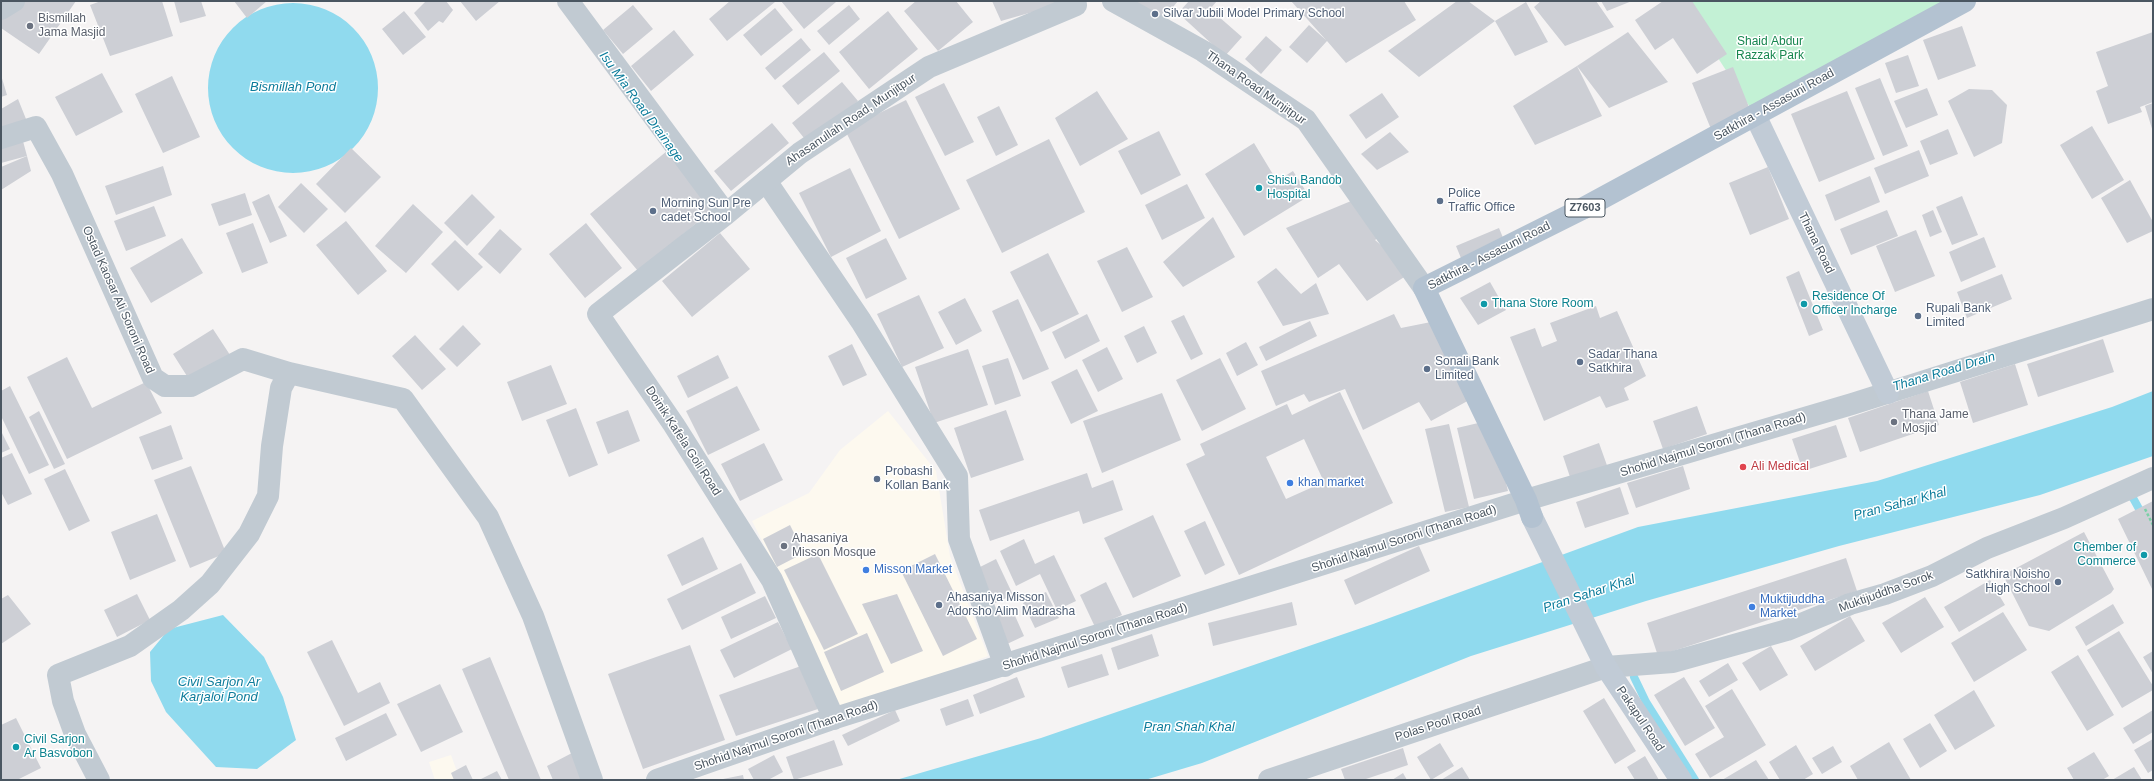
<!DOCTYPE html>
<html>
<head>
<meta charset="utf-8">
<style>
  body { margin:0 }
  #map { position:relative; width:2154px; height:781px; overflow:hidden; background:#f5f3f3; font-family:Arial,sans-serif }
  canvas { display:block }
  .frame { position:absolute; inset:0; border:2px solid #4a5661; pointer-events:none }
</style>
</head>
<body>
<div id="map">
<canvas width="2154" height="781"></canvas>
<div class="frame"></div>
</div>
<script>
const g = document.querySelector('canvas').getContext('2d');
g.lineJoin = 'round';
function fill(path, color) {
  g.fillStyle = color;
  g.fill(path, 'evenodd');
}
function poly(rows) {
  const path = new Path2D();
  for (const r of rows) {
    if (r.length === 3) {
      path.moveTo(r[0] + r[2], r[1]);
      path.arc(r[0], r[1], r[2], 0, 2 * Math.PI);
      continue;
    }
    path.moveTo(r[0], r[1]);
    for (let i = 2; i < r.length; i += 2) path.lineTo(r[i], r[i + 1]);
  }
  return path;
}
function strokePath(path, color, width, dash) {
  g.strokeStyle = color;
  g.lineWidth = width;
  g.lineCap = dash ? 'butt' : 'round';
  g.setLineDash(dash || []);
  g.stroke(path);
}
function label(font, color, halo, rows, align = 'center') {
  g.font = font + ' Arial,sans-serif';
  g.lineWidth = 3;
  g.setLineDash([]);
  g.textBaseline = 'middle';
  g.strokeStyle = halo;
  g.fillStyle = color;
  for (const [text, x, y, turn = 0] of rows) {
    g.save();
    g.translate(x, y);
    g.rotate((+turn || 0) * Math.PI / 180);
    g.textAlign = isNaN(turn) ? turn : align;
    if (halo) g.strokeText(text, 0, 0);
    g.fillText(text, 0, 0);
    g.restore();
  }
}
const commercial = poly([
  [888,411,936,471,950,556,988,656,832,716,784,584,752,521,809,493,840,450],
  [451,755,460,780,435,780,429,762]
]);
const green = poly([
  [1681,1,1948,1,1755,115]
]);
const water = poly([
  [293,88,85],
  [2153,391,2153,456,2040,495,1839,546,1646,601,1471,656,1202,763,1145,780,896,780,1041,738,1373,624,1638,527,1877,481,2112,407],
  [223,615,264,657,283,697,296,740,257,769,216,767,166,712,151,681,150,652,169,629]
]);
const stream = poly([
  [2125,492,2133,498,2153,534],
  [1634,677,1646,702,1695,780]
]);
const building = poly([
  [1,1,76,1,39,54,1,28],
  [101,1,162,1,173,36,110,56,90,5],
  [174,1,201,1,206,16,180,23],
  [234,1,267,1,247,18],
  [426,1,446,1,453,10,443,23,439,21,428,31,414,13],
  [460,1,500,1,476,21],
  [730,1,775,1,775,2,727,41,709,19],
  [781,1,835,1,836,2,804,29],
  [916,1,956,1,973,22,938,51,904,11],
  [992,1,1055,1,1057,5,1001,21],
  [1127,1,1178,1,1157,26],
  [1189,1,1217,1,1210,9,1242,37,1225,56,1178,13],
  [1291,1,1404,1,1416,20,1346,63,1327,41,1307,63,1289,47,1309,25,1326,40],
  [1457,1,1468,1,1495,21,1419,77,1388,51],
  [1541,1,1596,1,1614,27,1565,46,1534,7],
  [1601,1,1632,1,1607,11],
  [1663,1,1692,1,1727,54,1697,74,1673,38,1655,50,1635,20],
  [1526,2,1548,42,1515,56,1495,21],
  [633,5,653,29,623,54,603,30],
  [849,5,860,19,829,45,817,31],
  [775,8,793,30,761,56,743,35],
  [404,11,426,37,403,55,382,29],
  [888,11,918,49,869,89,839,52],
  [1962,26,1976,66,1938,80,1923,40],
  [674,30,694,55,651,91,631,66],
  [1628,32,1668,82,1609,108,1577,66],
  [2153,32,2153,102,2140,107,2142,112,2108,124,2096,91,2108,86,2096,52],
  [1266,36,1282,50,1261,74,1245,59],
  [801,38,811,50,775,80,765,68],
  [824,52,840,71,798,105,782,86],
  [1908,55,1919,86,1896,93,1885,63],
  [1577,66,1602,116,1535,145,1513,106],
  [1733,67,1751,112,1711,129,1692,83],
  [102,73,123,112,76,136,55,97],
  [1,75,7,95,1,97],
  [172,76,200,137,163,153,135,94],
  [1880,78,1908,146,1883,156,1855,88],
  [842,82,858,101,808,143,792,123],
  [944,83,974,142,945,156,915,97],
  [1927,88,1938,115,1906,128,1894,101],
  [1969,89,1992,90,2007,105,2002,143,1974,157,1948,101],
  [1097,91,1128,139,1080,166,1055,118],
  [1847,91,1875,159,1819,182,1791,114],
  [1382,93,1399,117,1366,139,1349,115],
  [18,99,28,124,1,135,1,109],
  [906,100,960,209,899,239,845,130],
  [2153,103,2153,132,2145,106],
  [999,106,1018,145,996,156,977,117],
  [772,123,789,143,731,191,714,171],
  [2092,126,2124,180,2092,199,2060,145],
  [1948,129,1958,154,1930,165,1920,141],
  [20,130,27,156,31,171,1,190,1,167,27,156,1,163,1,138],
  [1159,131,1181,175,1141,195,1118,151],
  [1390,132,1409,152,1377,170,1361,154],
  [1049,139,1085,212,1002,253,966,180],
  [1254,143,1277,181,1293,171,1309,196,1244,236,1205,174],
  [351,148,381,177,345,213,316,184],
  [1919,150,1929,176,1885,194,1874,168],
  [667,151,715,208,638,271,590,214],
  [163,166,172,195,116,215,105,186],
  [1768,167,1789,219,1750,235,1729,183],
  [850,168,881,231,831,257,799,193],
  [1870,176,1880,202,1835,221,1825,195],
  [2130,180,2153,222,2153,231,2127,243,2101,198],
  [301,183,328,209,304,233,278,207],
  [1187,184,1205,218,1162,240,1145,205],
  [245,193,252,215,219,226,211,204],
  [269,194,287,236,270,243,252,202],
  [472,194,495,217,467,246,444,223],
  [1962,196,1978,235,1952,245,1936,207],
  [1351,201,1384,234,1375,240,1412,272,1367,301,1339,264,1318,278,1286,228],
  [413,204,443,232,406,273,375,246],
  [154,206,166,236,126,251,114,221],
  [1887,210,1898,236,1851,255,1840,229],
  [1933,210,1942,232,1930,237,1922,215],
  [1213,217,1235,257,1183,287,1163,262],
  [346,221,387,271,358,295,316,245],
  [253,223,268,263,242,273,226,233],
  [586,223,622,268,585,298,549,254],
  [1499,228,1506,245,1463,263,1456,246],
  [500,229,522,249,500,274,478,254],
  [1916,230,1935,276,1895,292,1876,246],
  [720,233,750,269,692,317,662,281],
  [1984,237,1996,267,1961,282,1949,252],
  [182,238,203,273,151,303,130,268],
  [886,238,907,279,866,299,846,258],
  [455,240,483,267,458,291,431,264],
  [1127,247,1153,297,1122,312,1097,261],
  [1048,253,1079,314,1041,332,1010,272],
  [1276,268,1301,294,1316,283,1329,314,1283,326,1257,282],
  [1799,271,1823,330,1809,336,1786,277],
  [2002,274,2012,299,1967,318,1957,292],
  [1490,282,1506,310,1478,325,1460,298],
  [919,295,944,348,902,367,877,314],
  [965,298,982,331,956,345,938,312],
  [1018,299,1049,369,1023,380,992,311],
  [1596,306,1600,318,1617,311,1646,376,1624,388,1629,400,1606,408,1600,396,1544,421,1510,337,1535,328,1542,347,1557,341,1550,323],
  [1087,314,1100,341,1065,359,1052,332],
  [1394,314,1401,328,1446,319,1473,398,1431,421,1419,402,1363,430,1345,389,1309,402,1304,394,1276,406,1261,371],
  [1184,315,1203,354,1191,360,1171,321],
  [1310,321,1317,336,1266,361,1259,347],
  [463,325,481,344,457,367,439,349],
  [1144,326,1157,353,1137,363,1124,336],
  [213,329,232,358,192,384,173,354],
  [415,335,446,369,422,390,392,356],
  [2103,339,2114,372,2038,397,2027,364],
  [1246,342,1258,365,1237,376,1226,353],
  [852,344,867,375,843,386,828,356],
  [1107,347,1123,379,1098,392,1082,360],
  [968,349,988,405,934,423,915,367],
  [718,355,729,378,688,398,677,376],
  [67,357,92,408,146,382,162,413,67,459,27,377],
  [1008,358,1021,396,995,405,982,366],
  [1220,358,1246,409,1202,431,1176,380],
  [2015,364,2028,405,1973,423,1960,382],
  [551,365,567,404,522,421,507,382],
  [1077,369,1098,411,1071,424,1051,382],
  [10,386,49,465,29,474,1,416,1,391],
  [737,386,760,430,708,455,686,411],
  [1928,391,1939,425,1860,452,1848,418],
  [1340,392,1393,503,1239,575,1186,464,1205,455,1200,444,1287,404,1292,415],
  [1304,439,1324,482,1286,499,1266,457],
  [1162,393,1181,440,1102,473,1083,421],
  [1697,406,1707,434,1663,449,1653,421],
  [576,408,598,465,569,477,546,420],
  [628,410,640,441,608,454,596,422],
  [1006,410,1024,460,971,478,954,428],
  [39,411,65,464,54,469,29,417],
  [1491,420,1508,491,1474,499,1457,428],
  [1449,424,1469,507,1445,512,1425,429],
  [171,425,183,459,152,470,139,437],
  [1836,425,1847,457,1803,471,1792,439],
  [1,431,10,449,1,453],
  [764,443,783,480,740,501,721,464],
  [1599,443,1609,471,1572,483,1563,456],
  [12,453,32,494,8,505,1,492,1,458],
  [191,466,226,553,190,568,154,480],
  [1683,466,1690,489,1636,508,1627,483],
  [65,469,90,521,69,531,44,479],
  [1087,473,1092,488,1113,480,1123,510,1083,524,1079,511,990,541,979,510],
  [1620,487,1629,514,1585,528,1576,502],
  [2153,501,2153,591,2118,519],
  [157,514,176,561,130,580,111,532],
  [1153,515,1181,576,1133,598,1104,538],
  [1205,521,1225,565,1205,575,1184,531],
  [790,525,804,553,777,567,763,539],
  [2084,532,2114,589,2111,593,2049,631,2029,626,2003,575],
  [703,537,718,569,682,586,667,555],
  [1024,539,1035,564,1054,555,1076,601,1057,610,1040,574,1016,586,1000,551],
  [1419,546,1430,571,1355,605,1344,580],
  [818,554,858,634,824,650,784,570],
  [935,554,977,639,943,656,901,571],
  [1846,558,1857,591,1658,656,1647,623],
  [996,559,1013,595,995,603,978,568],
  [741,563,756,593,682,630,667,599],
  [1990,580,2005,605,1959,632,1944,607],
  [1106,582,1122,615,1095,627,1080,595],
  [1046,592,1059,618,1035,628,1023,603],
  [137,594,150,620,117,637,104,610],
  [897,594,923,651,891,664,862,604],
  [8,595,31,624,1,644,1,599],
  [765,596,776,618,731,639,721,617],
  [1925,597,1944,627,1901,653,1882,623],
  [1292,602,1297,625,1213,646,1208,623],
  [2113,604,2124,623,2086,646,2075,627],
  [1012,609,1024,636,1007,644,994,617],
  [2003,612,2027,650,1974,682,1951,643],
  [1850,616,1865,641,1815,671,1800,646],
  [778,622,792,649,734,678,720,650],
  [2119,631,2153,686,2153,690,2122,708,2087,650],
  [867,633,884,672,841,691,824,652],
  [1152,634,1159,656,1118,670,1111,648],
  [332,640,358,693,380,682,390,703,344,726,307,652],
  [690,645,725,740,643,769,608,674],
  [1771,646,1788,675,1760,691,1742,663],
  [2153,651,2153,674,2143,657],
  [1102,654,1109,675,1068,688,1061,667],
  [2078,655,2114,715,2087,731,2051,672],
  [490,657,541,780,509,780,462,669],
  [1728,663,1738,680,1709,697,1699,681],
  [801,666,818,709,736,736,719,695],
  [1017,677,1025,697,980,714,973,695],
  [1684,677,1715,728,1685,746,1654,695],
  [440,684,463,732,421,752,397,704],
  [1732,689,1766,745,1710,778,1695,754,1724,737,1705,706],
  [1974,690,1995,726,1955,750,1934,715],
  [1604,698,1636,751,1615,764,1583,711],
  [968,699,974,716,946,726,940,709],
  [895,710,900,721,848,746,842,735],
  [2153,710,2153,732,2133,744,2123,728],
  [386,713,397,735,346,761,335,738],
  [16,718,41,768,17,780,1,780,1,725],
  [1930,723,1947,751,1920,768,1903,739],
  [2153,739,2153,770,2148,773,2134,750],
  [834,740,843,765,794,780,786,757],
  [1889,742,1911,780,1858,780,1850,766],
  [1440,743,1454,766,1431,780,1417,757],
  [1796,745,1813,774,1803,780,1780,780,1769,762],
  [1833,746,1842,762,1822,774,1812,758],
  [1403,748,1408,765,1363,780,1345,780,1341,769],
  [2094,752,2109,776,2102,780,2074,780,2067,768],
  [572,753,585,780,553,780,547,766],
  [774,755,783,772,768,780,754,780,748,769],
  [1645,756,1659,780,1635,780,1627,767],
  [1756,760,1769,780,1722,780],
  [466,765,473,780,454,780,451,773],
  [1462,767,1470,780,1441,780],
  [2134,767,2142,780,2112,780],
  [497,771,502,780,479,780],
  [1403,773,1407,780,1392,780],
  [743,775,744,780,723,780,723,779]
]);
const path = poly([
  [2145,509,2153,525]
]);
const minor = poly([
  [766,181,861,321,957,476,959,539,1005,666]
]);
const tertiary = poly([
  [568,1,726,214,800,153,929,67,1076,5],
  [1113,1,1203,51,1306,120,1424,288],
  [1,9,14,1],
  [1,138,36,127,62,174,153,378,165,386,191,386,243,359,289,373,403,399,488,517,533,616,592,780],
  [726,214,598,314,674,425,772,580,834,719],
  [99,780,75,734,63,701,58,675,130,646,181,610,210,584,249,534,268,496,272,446,281,388,289,373],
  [657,780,829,720,1526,500,1852,404,2153,309],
  [1269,780,1606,667,1673,662,1787,630,1850,604,1885,594,1932,576,1987,548,2064,518,2153,478]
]);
const secondary = poly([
  [1755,115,1888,393],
  [1532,517,1606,667,1681,780]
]);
const primary = poly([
  [1532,517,1526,500,1424,288,1582,209,1965,1]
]);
const markers = [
  [1155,14,4,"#5c6f8a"],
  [30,26,4,"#6b7280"],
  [1259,188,4,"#0f9aa8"],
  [1440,201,4,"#5c6f8a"],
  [653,211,4,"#5c6f8a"],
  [1484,304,4,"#0f9aa8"],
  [1804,304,4,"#0f9aa8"],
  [1918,316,4,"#5c6f8a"],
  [1580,362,4,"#5c6f8a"],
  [1427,369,4,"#5c6f8a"],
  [1894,422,4,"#6b7280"],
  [1743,467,4,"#e0444e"],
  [877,479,4,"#5c6f8a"],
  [1290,483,4,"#3f7fe0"],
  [784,546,4,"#6b7280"],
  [2144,555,4,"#0f9aa8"],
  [866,570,4,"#3f7fe0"],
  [2058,582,4,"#5c6f8a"],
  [939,605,4,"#5c6f8a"],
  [1752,607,4,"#3f7fe0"],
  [16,747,4,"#0f9aa8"]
];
const shields = [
  [1585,208,40]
];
const shieldNames = [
  ["Z7603",1585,208]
];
const serviceNames = [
  ["Silvar Jubili Model Primary School",1163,14],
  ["Police",1448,194],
  ["Traffic Office",1448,208],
  ["Morning Sun Pre",661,204],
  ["cadet School",661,218],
  ["Rupali Bank",1926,309],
  ["Limited",1926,323],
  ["Sadar Thana",1588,355],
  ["Satkhira",1588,369],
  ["Sonali Bank",1435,362],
  ["Limited",1435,376],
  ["Probashi",885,472],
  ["Kollan Bank",885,486],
  ["Satkhira Noisho",2050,575,"right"],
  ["High School",2050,589,"right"],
  ["Ahasaniya Misson",947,598],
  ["Adorsho Alim Madrasha",947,612]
];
const worshipNames = [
  ["Bismillah",38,19],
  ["Jama Masjid",38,33],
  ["Thana Jame",1902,415],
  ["Mosjid",1902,429],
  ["Ahasaniya",792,539],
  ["Misson Mosque",792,553]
];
const parkNames = [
  ["Shaid Abdur",1770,42],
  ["Razzak Park",1770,56]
];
const streetNames = [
  ["Thana Road Munjitpur",1256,88,35],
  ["Satkhira - Assasuni Road",1774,105,-29],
  ["Ahasanullah Road, Munjitpur",851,120,-34],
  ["Thana Road",1816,243,64],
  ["Satkhira - Assasuni Road",1489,256,-27],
  ["Ostad Kaosar Ali Soroni Road",118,300,66],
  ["Doinik Kafela Goli Road",683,441,57],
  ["Shohid Najmul Soroni (Thana Road)",1713,445,-17],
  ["Shohid Najmul Soroni (Thana Road)",1404,539,-18],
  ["Muktijuddha Sorok",1886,592,-20],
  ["Shohid Najmul Soroni (Thana Road)",1095,637,-18],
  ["Pakapul Road",1640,719,56],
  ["Polas Pool Road",1438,724,-18],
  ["Shohid Najmul Soroni (Thana Road)",786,736,-19]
];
const cultureNames = [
  ["Shisu Bandob",1267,181],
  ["Hospital",1267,195],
  ["Residence Of",1812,297],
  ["Officer Incharge",1812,311],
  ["Thana Store Room",1492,304],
  ["Chember of",2136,548,"right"],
  ["Commerce",2136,562,"right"],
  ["Civil Sarjon",24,740],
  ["Ar Basvobon",24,754]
];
const healthNames = [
  ["Ali Medical",1751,467]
];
const shopNames = [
  ["khan market",1298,483],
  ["Misson Market",874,570],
  ["Muktijuddha",1760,600],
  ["Market",1760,614]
];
const waterNames = [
  ["Bismillah Pond",293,87],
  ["Isu Mia Road Drainage",641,107,54],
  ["Thana Road Drain",1944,372,-17],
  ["Pran Sahar Khal",1900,504,-15],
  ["Pran Sahar Khal",1589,594,-18],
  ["Civil Sarjon Ar",219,682],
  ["Karjaloi Pond",219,697],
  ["Pran Shah Khal",1189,727]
];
fill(commercial, '#fdf9ef');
fill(green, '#c3f1d5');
fill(water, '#90daee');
strokePath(stream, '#90daee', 8);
fill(building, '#cdcfd5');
strokePath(path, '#7ad0a6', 2.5, [3, 2]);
strokePath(minor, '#c1cad2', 22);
strokePath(tertiary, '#c1cad2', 22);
strokePath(secondary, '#c1cbd6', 22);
strokePath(primary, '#b3c2d1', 22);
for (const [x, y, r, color] of markers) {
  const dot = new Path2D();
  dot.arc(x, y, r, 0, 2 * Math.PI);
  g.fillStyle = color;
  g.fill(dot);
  strokePath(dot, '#fff', 1.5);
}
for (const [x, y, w] of shields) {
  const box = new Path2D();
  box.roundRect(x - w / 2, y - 9, w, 18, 3);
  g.fillStyle = '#fff';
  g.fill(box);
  strokePath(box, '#4a5661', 1);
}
label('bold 11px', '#4a5661', null, shieldNames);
label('12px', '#4e5e75', '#fff', serviceNames, 'left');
label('12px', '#5b616d', '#fff', worshipNames, 'left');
label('12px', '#17864f', '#fff', parkNames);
label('12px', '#4a5661', '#fff', streetNames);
label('12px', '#0d838f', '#fff', cultureNames, 'left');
label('12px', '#be3a42', '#fff', healthNames, 'left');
label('12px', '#366cbe', '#fff', shopNames, 'left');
label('italic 13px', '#0c7c9b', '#fff', waterNames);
</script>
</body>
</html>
